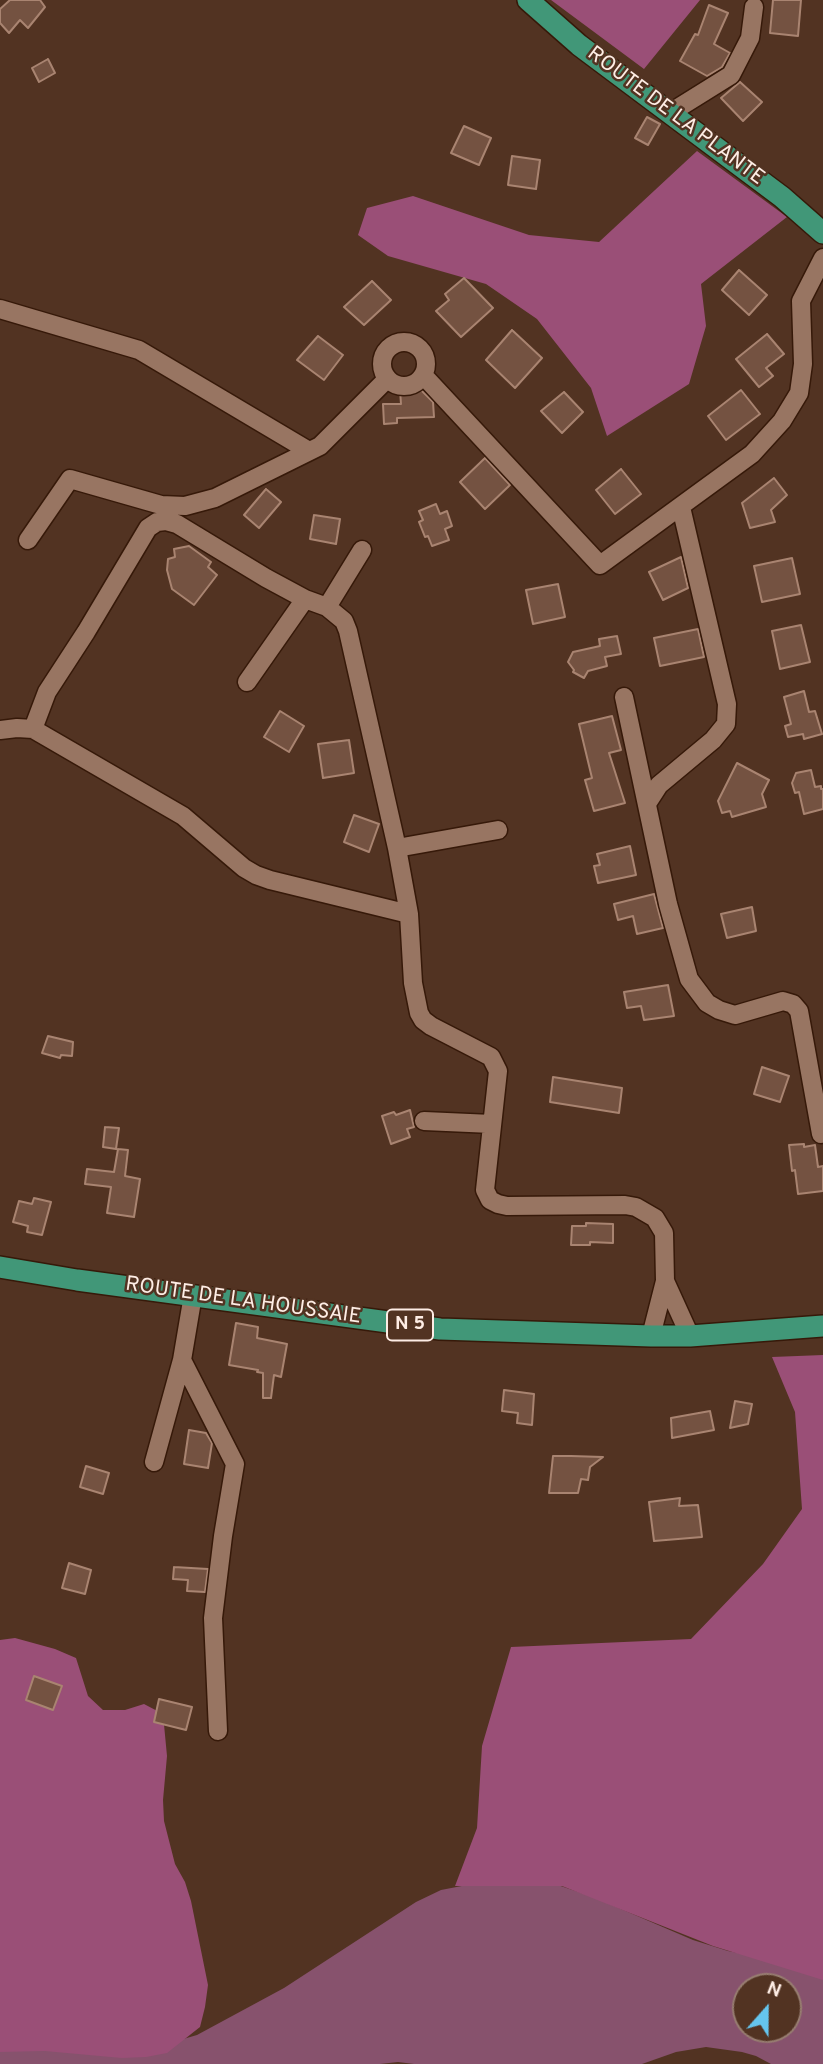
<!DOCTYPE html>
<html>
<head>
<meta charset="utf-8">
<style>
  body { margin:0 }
  #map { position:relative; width:823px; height:2064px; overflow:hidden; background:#523322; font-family:Overpass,sans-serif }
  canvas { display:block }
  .north { position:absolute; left:732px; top:1973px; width:70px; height:70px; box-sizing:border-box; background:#523322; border:2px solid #977d70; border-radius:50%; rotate:21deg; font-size:19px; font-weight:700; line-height:28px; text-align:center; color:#feede5 }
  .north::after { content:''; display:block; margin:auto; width:24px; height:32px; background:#65c5ee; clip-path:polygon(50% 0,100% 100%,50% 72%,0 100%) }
</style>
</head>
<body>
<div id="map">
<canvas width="823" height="2064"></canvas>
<div class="north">N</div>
</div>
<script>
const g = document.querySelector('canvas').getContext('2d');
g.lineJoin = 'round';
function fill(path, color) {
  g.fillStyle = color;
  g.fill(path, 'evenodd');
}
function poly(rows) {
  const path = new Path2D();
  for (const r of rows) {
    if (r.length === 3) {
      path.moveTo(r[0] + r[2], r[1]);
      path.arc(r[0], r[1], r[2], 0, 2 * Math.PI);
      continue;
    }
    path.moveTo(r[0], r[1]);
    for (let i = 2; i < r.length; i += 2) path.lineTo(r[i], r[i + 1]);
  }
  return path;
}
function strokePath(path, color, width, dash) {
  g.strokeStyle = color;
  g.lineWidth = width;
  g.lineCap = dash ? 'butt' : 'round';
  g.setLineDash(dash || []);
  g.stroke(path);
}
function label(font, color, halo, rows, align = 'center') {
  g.font = font + ' Overpass,sans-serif';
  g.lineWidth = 5;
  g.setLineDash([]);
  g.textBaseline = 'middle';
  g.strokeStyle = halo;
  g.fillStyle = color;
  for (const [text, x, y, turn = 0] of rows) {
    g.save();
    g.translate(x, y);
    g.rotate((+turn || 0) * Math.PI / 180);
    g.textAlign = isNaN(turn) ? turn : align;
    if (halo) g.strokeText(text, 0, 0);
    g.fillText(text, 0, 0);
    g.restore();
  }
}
const green = poly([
  [546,1881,593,1897,693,1940,728,1951,793,1964,823,1977,823,2064,771,2064,756,2056,742,2052,706,2047,676,2052,642,2064,414,2064,398,2062,380,2064,0,2064,0,2038,156,2047,197,2035,284,1988,416,1902,441,1890,472,1884],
  [746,1987,788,1987,788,2029,746,2029]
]);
const forest = poly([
  [551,0,700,0,644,69],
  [697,151,787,217,701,284,706,326,689,384,607,436,591,388,537,319,486,284,388,256,358,235,367,208,413,196,529,235,599,242],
  [823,1355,823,1980,713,1946,562,1886,455,1886,477,1828,482,1746,511,1647,691,1639,763,1564,802,1509,795,1412,772,1357],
  [15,1638,55,1649,76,1658,88,1696,103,1710,125,1710,144,1704,163,1714,167,1756,163,1800,164,1821,175,1864,185,1882,191,1901,208,1985,205,2007,200,2027,167,2053,146,2057,122,2058,45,2051,0,2052,0,1640]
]);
const building = poly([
  [10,0,40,0,45,7,28,28,20,20,9,33,0,23,0,9,10,0],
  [773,0,801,0,798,36,770,33,773,0],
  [709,5,728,13,714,44,730,53,722,67,707,76,680,61,695,34,698,35,709,5],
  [48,59,55,73,39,82,32,68,48,59],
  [740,82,762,102,743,121,721,98,740,82],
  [647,117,660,124,648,145,635,138,647,117],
  [464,126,491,138,479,165,451,153,464,126],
  [512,156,540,160,536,189,508,185,512,156],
  [739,270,767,295,749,315,722,290,739,270],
  [464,278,493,308,461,337,436,311,449,300,445,294,464,278],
  [372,281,391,300,364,325,344,307,372,281],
  [512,330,542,358,515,388,486,360,512,330],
  [767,334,784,354,766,368,773,376,759,387,736,359,767,334],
  [318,336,343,355,324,380,297,360,318,336],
  [400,390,421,390,433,402,434,417,397,418,397,423,384,424,383,404,401,404,400,390],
  [741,390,760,414,726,440,708,416,741,390],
  [564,392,583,412,562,433,541,411,564,392],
  [485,458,510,485,485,509,460,482,485,458],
  [621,469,641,494,615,514,596,490,621,469],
  [774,478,787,495,771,510,775,522,750,528,742,503,774,478],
  [266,489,281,502,259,528,244,515,266,489],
  [436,504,440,514,447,511,452,526,445,529,449,540,432,546,428,536,425,537,419,522,423,520,419,511,436,504],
  [314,515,340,519,336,544,310,539,314,515],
  [189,546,211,562,208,567,217,575,194,605,172,589,167,570,168,559,175,557,174,549,189,546],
  [681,557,688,588,663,600,649,572,681,557],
  [792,558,800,594,762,602,754,566,792,558],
  [558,584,565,617,533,624,526,590,558,584],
  [801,625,810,662,780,669,772,631,801,625],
  [698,629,704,657,660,666,654,638,698,629],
  [617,636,621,654,605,657,607,666,588,671,584,678,573,672,574,670,568,662,573,652,600,646,599,639,617,636],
  [804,691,809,712,815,711,822,734,804,739,803,734,788,737,785,726,791,724,784,697,804,691],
  [280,711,304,726,289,752,264,737,280,711],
  [612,716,621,750,609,753,625,803,594,811,585,780,592,778,579,724,612,716],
  [349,740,354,773,323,778,318,744,349,740],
  [737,763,769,780,762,794,766,807,732,817,730,811,722,813,718,801,737,763],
  [811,770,815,787,821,786,821,789,823,789,823,809,804,814,799,792,795,793,792,783,796,773,811,770],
  [354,815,379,824,369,852,344,842,354,815],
  [630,846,636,875,598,883,594,866,600,865,597,854,630,846],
  [654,894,663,928,637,934,633,916,618,920,614,904,654,894],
  [752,907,756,931,727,938,721,914,752,907],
  [668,985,674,1016,644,1020,641,1006,627,1008,624,992,668,985],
  [48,1036,73,1042,72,1056,61,1055,60,1058,42,1053,48,1036],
  [762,1067,789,1076,780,1102,754,1094,762,1067],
  [553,1077,622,1088,619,1113,550,1102,553,1077],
  [410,1110,414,1127,407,1129,410,1137,391,1144,382,1116,394,1112,396,1115,410,1110],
  [105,1127,119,1128,116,1149,103,1147,105,1127],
  [804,1144,804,1147,815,1145,818,1167,823,1166,823,1191,798,1194,795,1170,792,1171,789,1145,804,1144],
  [118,1149,128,1150,125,1176,140,1179,134,1217,107,1213,111,1187,85,1184,87,1169,114,1172,118,1149],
  [34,1198,51,1202,42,1235,27,1232,28,1226,13,1222,19,1201,32,1204,34,1198],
  [586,1223,613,1224,613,1243,590,1242,590,1245,571,1245,572,1226,586,1226,586,1223],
  [236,1323,258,1327,257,1338,287,1344,281,1377,274,1375,271,1398,263,1398,263,1373,257,1372,258,1370,229,1365,236,1323],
  [504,1390,534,1394,532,1425,517,1423,518,1413,502,1411,504,1390],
  [735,1401,752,1404,748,1424,730,1428,735,1401],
  [710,1411,714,1430,672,1438,671,1418,710,1411],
  [189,1430,206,1433,212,1443,208,1468,184,1464,189,1430],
  [553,1456,571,1456,603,1457,590,1467,588,1480,581,1479,578,1493,549,1493,553,1456],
  [86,1466,109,1473,103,1494,80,1487,86,1466],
  [680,1498,679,1506,698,1505,702,1537,654,1541,649,1502,680,1498],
  [69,1563,91,1570,85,1594,62,1588,69,1563],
  [174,1567,208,1569,205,1592,187,1591,188,1580,173,1579,174,1567],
  [34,1676,62,1686,53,1710,26,1700,34,1676],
  [159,1699,192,1707,186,1730,154,1722,159,1699]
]);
const minor = poly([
  [670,113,731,75,750,38,754,7],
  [0,309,139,350,309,451],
  [404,364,22],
  [423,375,600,565,752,454,782,421,799,393,803,364,801,301,823,258],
  [28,540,70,479,161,505,185,506,215,498,320,446,387,379],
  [327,607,362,550],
  [247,682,305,599],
  [624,697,668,904,689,979,707,1003,719,1010,735,1015,783,1001,793,1004,799,1011,821,1134],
  [0,730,17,728,33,729],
  [648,802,659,785,713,740,726,724,727,704,681,507],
  [397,848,498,830],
  [409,914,270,880,256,875,244,868,183,816,33,729,47,692,86,632,148,528,157,522,166,521,177,524,266,578,305,599,327,607,344,621,348,631,397,848,409,914,413,983,419,1013,423,1020,431,1026,491,1057,498,1071,485,1190,490,1200,498,1204,507,1206,625,1205,636,1207,655,1218,664,1233,665,1281,651,1336],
  [424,1121,492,1124],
  [665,1281,690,1336],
  [182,1360,235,1464,223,1536,213,1618,218,1731],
  [154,1462,182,1360,193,1295]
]);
const major = poly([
  [528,0,579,45,782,197,823,233],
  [0,1267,77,1280,440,1329,651,1336,690,1336,823,1326]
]);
const shields = [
  [410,1325,46]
];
const shieldNames = [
  ["N 5",410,1325]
];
const streetNames = [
  ["ROUTE DE LA PLANTE",675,117,37],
  ["ROUTE DE LA HOUSSAIE",243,1302,8]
];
fill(green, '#87526d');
fill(forest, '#9a4f77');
fill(building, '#745241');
strokePath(building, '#a98471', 2);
strokePath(minor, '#361909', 21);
strokePath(major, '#361909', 24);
strokePath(minor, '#987562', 18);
strokePath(major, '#419778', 21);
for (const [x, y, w] of shields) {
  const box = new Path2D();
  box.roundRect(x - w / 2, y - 15.5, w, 31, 5);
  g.fillStyle = '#523322';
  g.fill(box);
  strokePath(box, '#feede5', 2);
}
label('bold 19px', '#feede5', null, shieldNames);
label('21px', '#feede5', '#523322', streetNames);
</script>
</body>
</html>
